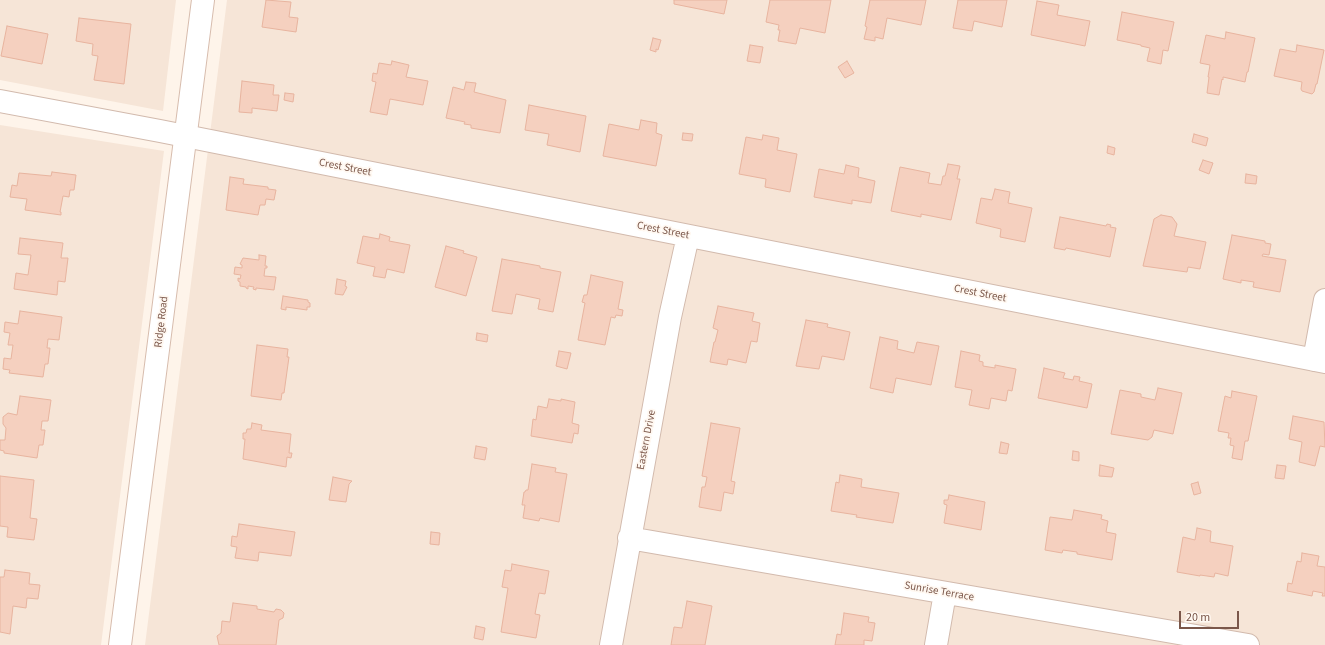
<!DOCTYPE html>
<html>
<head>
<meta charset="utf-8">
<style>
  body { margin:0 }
  #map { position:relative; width:1325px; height:645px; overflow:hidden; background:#fef4ea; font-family:"Source Sans 3",sans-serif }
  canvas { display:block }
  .scale { position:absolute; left:1179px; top:611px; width:60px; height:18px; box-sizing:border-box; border:2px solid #7b574a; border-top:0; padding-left:5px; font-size:12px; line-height:14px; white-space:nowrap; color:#7b574a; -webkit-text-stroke:3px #fff8f1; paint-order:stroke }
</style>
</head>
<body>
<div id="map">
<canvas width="1325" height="645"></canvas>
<div class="scale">20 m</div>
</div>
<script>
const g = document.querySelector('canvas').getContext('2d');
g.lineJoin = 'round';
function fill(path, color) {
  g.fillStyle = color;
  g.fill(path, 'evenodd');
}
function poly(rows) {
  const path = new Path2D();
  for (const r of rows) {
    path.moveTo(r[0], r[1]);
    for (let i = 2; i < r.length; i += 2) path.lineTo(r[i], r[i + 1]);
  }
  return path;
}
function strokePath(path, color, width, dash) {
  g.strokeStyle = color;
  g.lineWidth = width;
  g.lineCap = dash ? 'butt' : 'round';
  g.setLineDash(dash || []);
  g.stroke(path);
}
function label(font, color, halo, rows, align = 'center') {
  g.font = font + ' "Source Sans 3",sans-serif';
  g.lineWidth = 3.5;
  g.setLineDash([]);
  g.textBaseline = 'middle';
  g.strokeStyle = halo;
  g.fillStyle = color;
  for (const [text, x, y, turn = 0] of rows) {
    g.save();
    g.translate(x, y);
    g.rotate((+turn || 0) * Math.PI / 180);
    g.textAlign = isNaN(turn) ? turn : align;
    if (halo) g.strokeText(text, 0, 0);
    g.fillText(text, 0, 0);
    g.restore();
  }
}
const residential = poly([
  [0,0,176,0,163,111,0,80],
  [227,0,1325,0,1325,645,145,645],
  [0,125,164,151,101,645,0,645]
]);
const building = poly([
  [266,0,291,2,289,17,298,18,296,32,262,27,266,0],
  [674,0,727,0,724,14,674,4,674,0],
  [770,0,831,0,825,33,800,28,796,44,778,41,780,30,778,30,779,25,766,22,770,0],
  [870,0,926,0,921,25,887,18,883,39,875,37,875,41,864,39,867,27,865,26,870,0],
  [958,0,1007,0,1002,27,974,21,972,31,953,28,958,0],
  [1037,1,1059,5,1057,15,1090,21,1085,46,1031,35,1037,1],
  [1122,12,1174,22,1168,51,1163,50,1161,64,1147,61,1150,48,1141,46,1141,45,1117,40,1122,12],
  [79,18,131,24,124,84,94,80,98,56,92,55,93,44,76,41,79,18],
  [7,26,48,34,42,64,1,56,7,26],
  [1226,32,1255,38,1248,72,1247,72,1245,82,1223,77,1223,80,1222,79,1219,95,1207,93,1209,77,1208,77,1210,65,1200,63,1206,35,1225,39,1226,32],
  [653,38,661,40,658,50,656,49,656,52,650,50,653,38],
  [750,45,763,47,760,63,747,61,750,45],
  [1297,45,1324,50,1317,84,1316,84,1314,92,1312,94,1302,91,1301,89,1302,82,1274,76,1280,49,1296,52,1297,45],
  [392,61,409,65,406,77,428,81,423,105,390,99,387,115,370,112,376,82,372,81,373,73,377,74,379,63,391,65,392,61],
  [847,61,854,73,845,78,838,67,847,61],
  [242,81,274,85,273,95,279,95,277,111,252,108,252,113,239,112,242,81],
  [466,82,476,83,474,92,506,100,500,133,471,128,471,125,464,124,465,122,446,118,453,87,464,90,466,82],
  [285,93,294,94,293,102,284,100,285,93],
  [529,105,586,116,580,152,547,145,549,134,525,130,529,105],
  [641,120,657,123,656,133,662,135,656,166,603,156,609,124,639,130,641,120],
  [683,133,693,134,692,141,682,140,683,133],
  [1194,134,1208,138,1206,146,1192,142,1194,134],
  [763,135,779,138,777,150,797,154,790,192,765,187,766,179,739,174,746,137,762,140,763,135],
  [1108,146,1115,148,1114,155,1107,153,1108,146],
  [1203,160,1213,163,1209,174,1199,170,1203,160],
  [948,164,960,166,957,179,960,179,951,220,921,214,921,217,891,211,900,167,930,173,928,183,941,185,943,176,945,176,948,164],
  [846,165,859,168,858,177,875,181,871,203,852,200,852,204,814,197,819,169,844,174,846,165],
  [52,172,76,175,74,190,70,190,69,197,63,196,60,212,61,212,61,215,25,210,27,199,10,197,12,185,17,186,19,173,51,176,52,172],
  [1246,174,1257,176,1256,184,1245,183,1246,174],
  [230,177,244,179,243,184,268,187,268,189,276,190,274,200,266,199,265,205,260,205,258,215,226,210,230,177],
  [995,189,1010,192,1008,203,1032,208,1025,242,1000,237,1001,229,976,223,981,198,992,200,995,189],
  [1161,215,1172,217,1177,224,1174,236,1206,242,1200,269,1188,267,1187,272,1143,266,1154,219,1161,215],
  [1060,217,1106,226,1107,224,1111,225,1110,227,1116,228,1110,257,1066,248,1065,250,1054,248,1060,217],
  [380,234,390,237,389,241,410,245,404,273,387,269,385,278,373,276,375,267,357,263,363,236,379,239,380,234],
  [1232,235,1265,241,1265,243,1271,244,1269,255,1263,254,1262,256,1286,260,1280,292,1253,287,1254,282,1241,280,1241,283,1223,279,1232,235],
  [20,238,63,243,61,258,68,258,65,282,58,281,57,295,14,289,16,273,28,275,31,255,18,254,20,238],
  [446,246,464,251,463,253,477,257,466,296,435,287,446,246],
  [259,255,266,256,265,266,267,266,267,268,265,268,264,276,276,277,274,290,256,288,256,290,253,289,254,287,248,286,248,289,246,288,246,287,240,286,240,282,238,281,238,278,240,279,241,275,234,274,235,267,242,268,242,265,240,264,243,258,259,260,259,255],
  [502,259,540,266,540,268,561,272,553,312,538,309,540,299,516,294,512,314,492,311,502,259],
  [591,275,623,282,618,309,623,310,622,316,616,315,615,318,611,317,605,345,578,340,585,303,582,302,584,295,587,295,591,275],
  [337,279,346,281,345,286,347,287,343,295,335,294,337,279],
  [283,296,308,300,308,302,310,303,310,307,307,307,307,310,286,307,286,310,281,309,283,296],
  [718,306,754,313,752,321,760,323,757,342,751,341,746,363,728,359,727,365,710,362,714,342,715,342,718,330,713,328,718,306],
  [20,311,62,317,59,340,48,339,47,348,50,348,48,364,45,364,43,377,9,373,10,370,3,369,4,358,11,359,13,345,8,345,10,333,4,332,5,322,18,324,20,311],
  [806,320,828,324,827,327,850,332,844,360,822,356,819,369,796,366,806,320],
  [477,333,488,335,487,342,476,340,477,333],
  [880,337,898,341,897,349,914,353,917,342,939,346,931,385,896,378,893,393,870,388,880,337],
  [257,345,288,349,287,357,289,357,284,393,282,393,281,400,251,396,257,345],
  [559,351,571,353,567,369,556,366,559,351],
  [961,351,980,355,979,361,983,362,983,366,995,368,995,365,1016,369,1012,391,1008,390,1006,401,991,398,989,409,969,405,972,390,955,387,961,351],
  [1044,368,1065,373,1063,378,1073,380,1074,376,1080,377,1079,381,1092,384,1087,408,1038,398,1044,368],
  [1158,388,1182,393,1173,434,1154,430,1152,437,1148,440,1111,434,1120,390,1141,394,1141,397,1155,400,1158,388],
  [1232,391,1257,396,1248,441,1245,441,1242,460,1232,458,1234,446,1230,445,1231,438,1228,438,1229,433,1218,431,1225,396,1231,398,1232,391],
  [20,396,51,400,48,421,42,421,41,430,45,430,43,445,39,445,37,458,4,453,4,451,0,450,0,440,5,440,6,428,3,424,3,417,8,413,17,415,20,396],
  [549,399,561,401,561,399,575,402,572,423,579,425,578,434,574,433,572,443,531,436,533,419,536,420,538,406,547,408,549,399],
  [1293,416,1324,422,1325,447,1320,446,1315,466,1299,462,1302,442,1289,439,1293,416],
  [252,423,262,425,261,430,291,434,289,453,292,453,291,458,287,457,286,467,243,459,245,439,243,439,243,433,246,433,247,429,251,429,252,423],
  [711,423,740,428,731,481,735,482,733,494,724,492,721,511,699,507,702,487,705,487,707,477,702,476,711,423],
  [1001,442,1009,444,1007,454,999,453,1001,442],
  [476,446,487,448,485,460,474,458,476,446],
  [1073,451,1079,452,1079,461,1072,460,1073,451],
  [532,464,556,468,555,472,567,474,559,522,540,518,539,521,523,518,525,505,522,505,524,492,525,492,526,490,528,490,532,464],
  [1100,465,1114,468,1112,477,1099,476,1100,465],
  [1277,465,1286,466,1284,479,1275,478,1277,465],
  [840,475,862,479,861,487,899,493,893,523,856,517,857,515,831,511,836,482,839,483,840,475],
  [0,476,34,480,30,518,37,519,34,540,7,537,8,527,0,526,0,476],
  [333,477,352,481,349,484,346,502,329,500,333,477],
  [1198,482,1201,493,1194,495,1191,484,1198,482],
  [949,495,985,502,981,530,944,523,947,505,944,504,944,500,948,500,949,495],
  [1074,510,1102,515,1101,519,1108,521,1106,532,1116,534,1112,560,1077,554,1077,552,1063,550,1062,553,1045,550,1050,517,1072,520,1074,510],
  [239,524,295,532,291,556,259,552,258,561,235,558,237,547,231,546,232,536,237,537,239,524],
  [1197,528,1211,531,1210,542,1233,546,1228,576,1215,573,1214,577,1200,575,1200,576,1177,572,1183,537,1195,540,1197,528],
  [431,532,440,533,439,545,430,544,431,532],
  [1302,553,1319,556,1317,566,1325,567,1325,596,1322,596,1323,593,1313,591,1312,596,1287,591,1288,583,1292,584,1297,561,1301,562,1302,553],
  [512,564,549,571,545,594,539,593,535,614,540,615,536,638,501,632,508,588,502,587,505,570,511,571,512,564],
  [5,570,30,573,29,584,40,585,38,599,27,598,26,608,13,606,10,634,0,632,0,577,4,577,5,570],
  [687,601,712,606,705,645,671,645,674,627,682,628,687,601],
  [233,603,257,606,257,609,274,612,276,609,281,610,284,613,283,618,279,620,276,645,219,645,217,636,221,633,222,621,230,622,233,603],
  [844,613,869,617,868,622,875,623,872,641,864,640,864,645,835,645,837,634,841,635,844,613],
  [476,626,485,628,483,640,474,638,476,626]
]);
const street = poly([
  [0,101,160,131,1325,362],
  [1314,360,1325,300],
  [629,538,1248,645],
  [611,645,670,317,688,236],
  [936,645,945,593]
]);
const secondary = poly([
  [120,645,203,0]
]);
const streetNames = [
  ["Crest Street",345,168,11],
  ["Crest Street",663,231,11],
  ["Crest Street",980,294,11],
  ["Ridge Road",162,322,-83],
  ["Eastern Drive",647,440,-79],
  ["Sunrise Terrace",939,592,10]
];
fill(residential, '#f6e5d7');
fill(building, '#f5d0bf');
strokePath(building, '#e8b49f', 1);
strokePath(street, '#d2baad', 24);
strokePath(secondary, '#d7bcad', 24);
strokePath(street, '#fff', 22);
strokePath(secondary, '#fff', 22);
label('11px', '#7b574a', '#fff8f1', streetNames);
</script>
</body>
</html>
